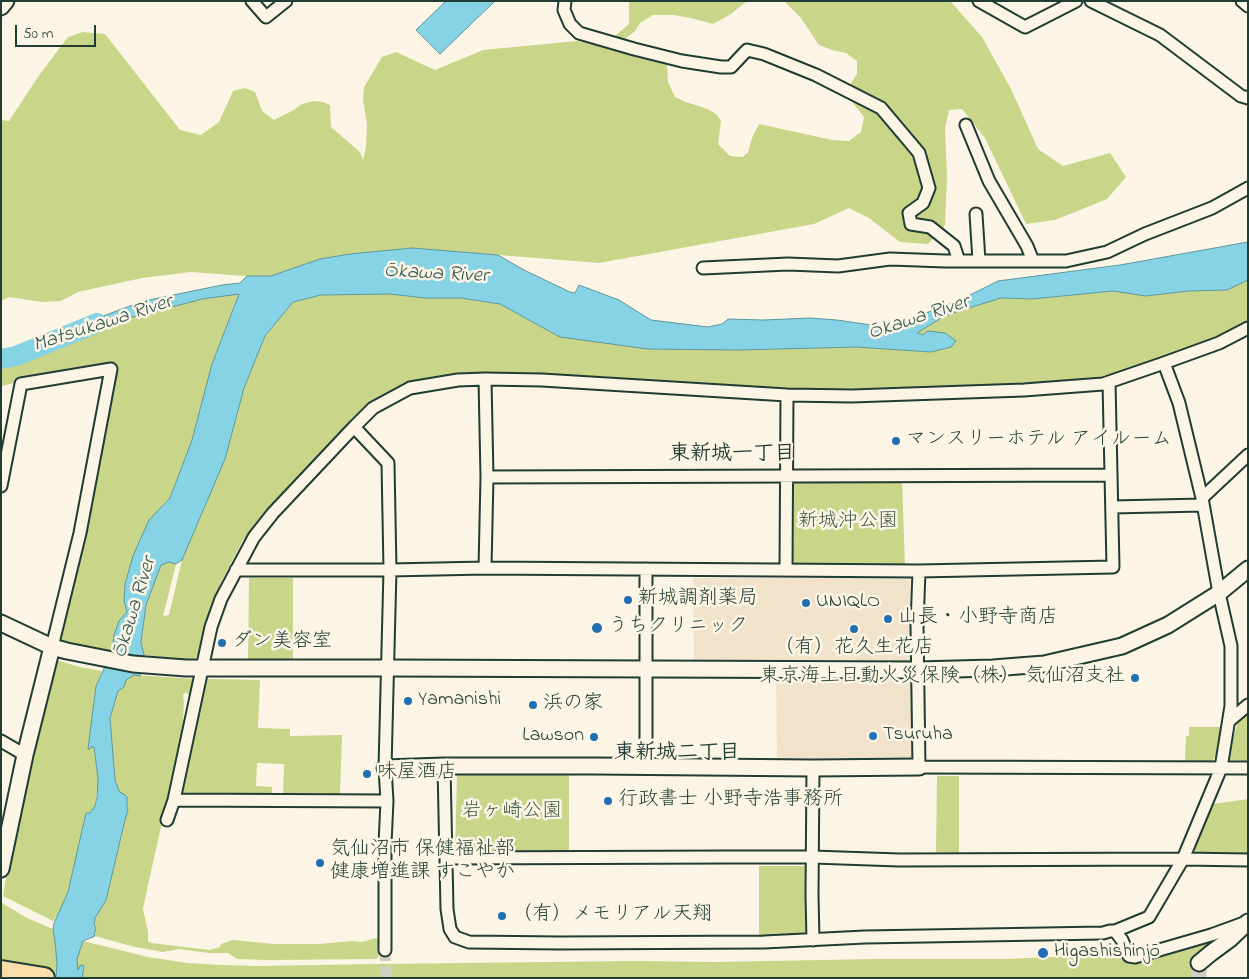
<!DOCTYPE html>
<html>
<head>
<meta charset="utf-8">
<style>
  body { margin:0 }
  #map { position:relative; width:1249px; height:979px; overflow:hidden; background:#fcf5e5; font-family:"Indie Flower",sans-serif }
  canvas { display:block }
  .frame { position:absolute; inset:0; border:2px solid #1f3d34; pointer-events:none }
  .scale { position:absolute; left:15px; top:25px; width:81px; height:22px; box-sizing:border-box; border:2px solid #1f3d34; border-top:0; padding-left:6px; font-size:15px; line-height:18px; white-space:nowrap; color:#1f3d34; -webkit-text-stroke:4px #fcf5e5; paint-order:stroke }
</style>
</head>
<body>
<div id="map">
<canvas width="1249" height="979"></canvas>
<div class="frame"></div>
<div class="scale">50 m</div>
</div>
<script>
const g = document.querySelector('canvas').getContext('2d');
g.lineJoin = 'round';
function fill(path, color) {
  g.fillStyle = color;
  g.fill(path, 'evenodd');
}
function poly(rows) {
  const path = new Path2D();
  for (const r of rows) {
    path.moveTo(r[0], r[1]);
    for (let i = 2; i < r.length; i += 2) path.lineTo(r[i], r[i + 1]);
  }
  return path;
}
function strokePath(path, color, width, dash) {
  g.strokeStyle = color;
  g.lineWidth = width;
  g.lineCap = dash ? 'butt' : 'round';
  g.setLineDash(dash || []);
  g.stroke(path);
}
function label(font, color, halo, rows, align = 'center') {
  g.font = font + ' "Indie Flower","Klee One",sans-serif';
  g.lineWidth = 5;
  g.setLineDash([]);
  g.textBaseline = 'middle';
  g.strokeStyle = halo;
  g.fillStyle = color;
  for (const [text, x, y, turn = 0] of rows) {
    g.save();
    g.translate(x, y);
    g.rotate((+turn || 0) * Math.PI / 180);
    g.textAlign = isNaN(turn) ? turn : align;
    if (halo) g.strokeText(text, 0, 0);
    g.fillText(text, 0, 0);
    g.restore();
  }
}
const built = poly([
  [693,578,910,578,911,662,694,662],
  [911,677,913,762,777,761,776,678]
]);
const green = poly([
  [629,1,747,1,731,14,713,24,691,18,673,15,653,15,640,23,635,31,618,45,661,59,667,65,668,82,675,97,686,102,708,109,717,115,721,121,718,144,730,156,743,157,748,152,752,138,759,124,832,140,849,141,861,132,864,117,853,103,851,83,857,74,857,61,846,53,832,50,819,45,801,18,784,1,950,1,982,37,1011,89,1038,149,1063,166,1110,153,1126,177,1107,199,1055,220,1026,224,985,138,962,109,949,110,945,128,947,177,945,225,928,244,900,242,869,218,849,208,814,224,599,263,412,248,350,254,320,259,271,276,244,276,191,272,142,278,78,292,61,301,42,302,9,297,1,301,1,120,9,121,40,74,68,37,83,32,105,34,180,130,201,135,219,122,233,91,245,88,255,92,262,111,274,120,292,111,302,104,314,101,323,102,330,105,331,127,360,152,363,160,366,147,367,124,363,100,364,87,382,57,396,52,435,70,483,50,577,41,603,46,629,24],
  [1248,280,1248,322,1213,341,1100,380,889,388,787,390,486,374,404,386,277,501,243,540,220,584,205,629,201,653,193,660,144,655,141,642,146,605,161,564,169,562,176,564,163,616,169,615,182,560,225,459,244,388,265,336,293,302,321,295,389,294,426,298,461,298,500,304,560,337,739,350,856,347,931,352,923,335,916,333,946,315,1001,298,1032,299,1113,291,1146,296,1188,291,1227,290],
  [239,293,212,364,192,440,170,498,164,503,133,556,125,584,124,601,127,612,119,621,114,635,112,651,80,645,58,639,115,367,109,363,1,386,1,364,47,350,103,323,112,320,138,316,202,299],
  [902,479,905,567,791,567,792,480],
  [249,578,293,578,293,660,248,661],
  [53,659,80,667,102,671,96,686,88,749,91,747,94,747,98,779,95,806,90,813,86,814,68,892,60,911,53,921,3,896,8,864],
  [134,675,195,679,193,697,190,697,186,692,183,695,184,702,183,720,188,722,175,782,171,782,148,885,143,909,148,932,148,941,151,943,210,950,220,947,221,944,233,940,274,944,319,944,352,941,362,942,376,938,381,939,382,953,376,959,267,960,237,959,228,953,209,953,179,949,163,952,131,946,95,936,94,925,95,918,106,900,125,820,128,810,127,807,127,802,119,791,115,781,110,718,118,691,124,687,125,680],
  [207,679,260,680,258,728,290,729,290,736,342,735,340,795,283,795,284,764,257,763,256,786,272,787,272,796,178,796],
  [1248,713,1248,761,1227,760,1238,721],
  [1189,727,1221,727,1215,758,1209,762,1185,761,1186,736,1189,736],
  [457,773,569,773,569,853,455,853],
  [937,776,959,776,959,853,936,852],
  [1248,799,1248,855,1196,854,1194,848,1213,804],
  [759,866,809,866,810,936,759,937],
  [2,903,27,918,53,929,55,941,57,964,56,975,1,965],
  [1218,939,1220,943,1200,952,1194,959,1194,978,82,978,84,967,78,970,77,968,77,959,83,941,148,957,187,963,221,965,259,966,377,964,634,961,715,962,875,959,1006,959,1072,956,1122,950,1141,959,1170,953]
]);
const water = poly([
  [446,1,495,1,440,54,416,30,446,1],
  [1248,242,1248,280,1227,290,1188,291,1146,296,1113,291,1032,299,1001,298,946,315,917,333,923,335,928,331,945,333,956,341,951,347,931,352,856,347,739,350,648,349,560,337,500,304,461,298,426,298,389,294,321,295,293,302,265,336,244,388,225,459,182,560,176,564,169,562,161,565,146,605,141,642,144,655,140,676,134,675,126,680,124,687,118,691,110,718,115,780,119,791,121,793,124,794,127,797,127,807,128,810,125,820,106,900,95,918,94,925,96,928,94,934,95,936,83,941,77,959,78,970,80,966,83,965,84,967,82,978,56,978,57,964,55,941,53,929,54,923,68,892,86,813,90,813,95,806,97,797,98,778,94,747,91,747,90,749,88,749,96,686,112,651,114,635,119,621,127,612,124,601,125,584,133,556,149,520,170,498,192,440,212,364,239,294,202,299,138,316,112,320,103,323,75,337,70,329,119,310,144,301,222,285,240,283,247,276,271,276,320,259,350,254,412,248,498,255,524,270,570,292,575,293,579,285,619,300,651,320,708,327,722,324,728,319,763,320,810,318,837,320,871,325,883,326,895,325,962,299,998,281,1120,265,1248,242]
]);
const river = poly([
  [1,359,16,356,97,323]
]);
const minorTunnel = poly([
  [385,950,386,978]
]);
const tertiaryTunnel = poly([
  [1199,963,1199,978]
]);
const minor = poly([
  [252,1,266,17,286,1],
  [565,1,564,10,570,24,579,33,634,49,682,61,721,67,731,67,747,50,764,54,816,75,881,108,919,153,929,188,923,203,909,213,911,224,930,227,954,246,959,261],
  [979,1,1025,27,1076,1],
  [1091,1,1160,35,1241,96,1248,98],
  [1242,1,1248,6],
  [966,125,989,181,1027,246,1033,261],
  [976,214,979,261],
  [703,268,788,264,838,266,890,259,945,261,1066,261,1107,252,1145,234,1212,208,1248,188],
  [354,427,388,463,390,570,385,768,387,801,385,844,385,950],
  [487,477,1111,475],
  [1,486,21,384,111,369,80,533,52,647],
  [1202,498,1248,455],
  [1112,507,1203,505],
  [485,568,487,477,485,379],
  [236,570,390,570,485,568,919,571,1113,567,1109,382],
  [786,570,787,395],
  [919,571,917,625,919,767,1248,768],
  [1229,721,1248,705],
  [1,741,25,755],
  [444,766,447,909,450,929,455,937,469,942,560,943,764,942,865,937,1103,933,1110,931,1115,931,1122,940,1129,956,1135,957,1211,935,1244,923],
  [646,766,646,569],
  [174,800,387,801],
  [167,820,174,800,211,627,221,599,254,537,273,513,354,427,373,408,410,388,458,380,485,379,542,380,787,395,852,396,1024,390,1103,384,1164,363,1219,343,1248,328],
  [447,858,727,857,813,857,899,860,1183,859,1248,860],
  [1115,931,1149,917,1183,859,1221,768,1231,706,1231,646,1219,593,1202,498,1179,403,1164,363],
  [813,940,812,895,813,768]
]);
const tertiary = poly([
  [1,7,6,1],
  [1,623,52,647,67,651,133,664,186,668,388,668,918,670,993,668,1044,664,1122,646,1168,625,1219,593,1248,569],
  [385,768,444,766,594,766,813,768,919,767],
  [1,869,25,755,52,647],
  [1199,963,1211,953,1230,939,1248,922]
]);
const trunk = poly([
  [1,971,44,978]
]);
const markers = [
  [896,441,5,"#1f6fb2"],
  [628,600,5,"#1f6fb2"],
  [806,603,5,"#1f6fb2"],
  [888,619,5,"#1f6fb2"],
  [597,628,6,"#1f6fb2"],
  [854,629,5,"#1f6fb2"],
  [222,643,5,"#1f6fb2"],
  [1135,678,5,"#1f6fb2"],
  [408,701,5,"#1f6fb2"],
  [533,705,5,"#1f6fb2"],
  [873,736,5,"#1f6fb2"],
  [594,737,5,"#1f6fb2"],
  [367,774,5,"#1f6fb2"],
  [608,801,5,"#1f6fb2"],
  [320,863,5,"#1f6fb2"],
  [502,916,5,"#1f6fb2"],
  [1043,953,6,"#1f6fb2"]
];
const poiNames = [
  ["マンスリーホテル アイルーム",906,441],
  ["新城調剤薬局",638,600],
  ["UNIQLO",816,603],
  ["山長・小野寺商店",898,619],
  ["うちクリニック",608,628],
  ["ダン美容室",232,643],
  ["（有）花久生花店",854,649,"center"],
  ["東京海上日動火災保険（株） 気仙沼支社",1125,678,"right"],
  ["Yamanishi",418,701],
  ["浜の家",543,705],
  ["Tsuruha",883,736],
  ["Lawson",584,737,"right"],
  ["味屋酒店",377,774],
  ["行政書士 小野寺浩事務所",618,801],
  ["気仙沼市 保健福祉部",330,851],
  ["健康増進課 すこやか",330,874],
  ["（有）メモリアル天翔",512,916],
  ["Higashishinjō",1054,953]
];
const parkNames = [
  ["新城沖公園",848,523],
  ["岩ヶ崎公園",512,813]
];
const waterNames = [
  ["Ōkawa River",436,275,3],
  ["Ōkawa River",919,319,-18],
  ["Matsukawa River",103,325,-18],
  ["Ōkawa River",136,608,-73]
];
const neighbourhoodNames = [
  ["東新城一丁目",732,456],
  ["東新城二丁目",677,755]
];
fill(built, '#f0e3c9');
fill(green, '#c9d588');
fill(water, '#86d3e5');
strokePath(water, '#5d979e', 1);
strokePath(river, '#86d3e5', 20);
strokePath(minorTunnel, '#d0d0c2', 11, [11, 5.5]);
strokePath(tertiaryTunnel, '#d0d0c2', 15, [15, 8]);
strokePath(minor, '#1f3d34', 15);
strokePath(tertiary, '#1f3d34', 19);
strokePath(trunk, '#1f3d34', 24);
strokePath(minor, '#fcf5e5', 11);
strokePath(tertiary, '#fcf5e5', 15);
strokePath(trunk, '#faddab', 20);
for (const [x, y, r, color] of markers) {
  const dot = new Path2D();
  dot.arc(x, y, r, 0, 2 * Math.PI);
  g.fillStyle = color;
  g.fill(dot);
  strokePath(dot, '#fcf5e5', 2);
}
label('20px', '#1f3d34', '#fcf5e5', poiNames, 'left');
label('20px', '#415b45', '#fcf5e5', parkNames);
label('italic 21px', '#345b57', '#fcf5e5', waterNames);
label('bold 21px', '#1f3d34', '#fcf5e5', neighbourhoodNames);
</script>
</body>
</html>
